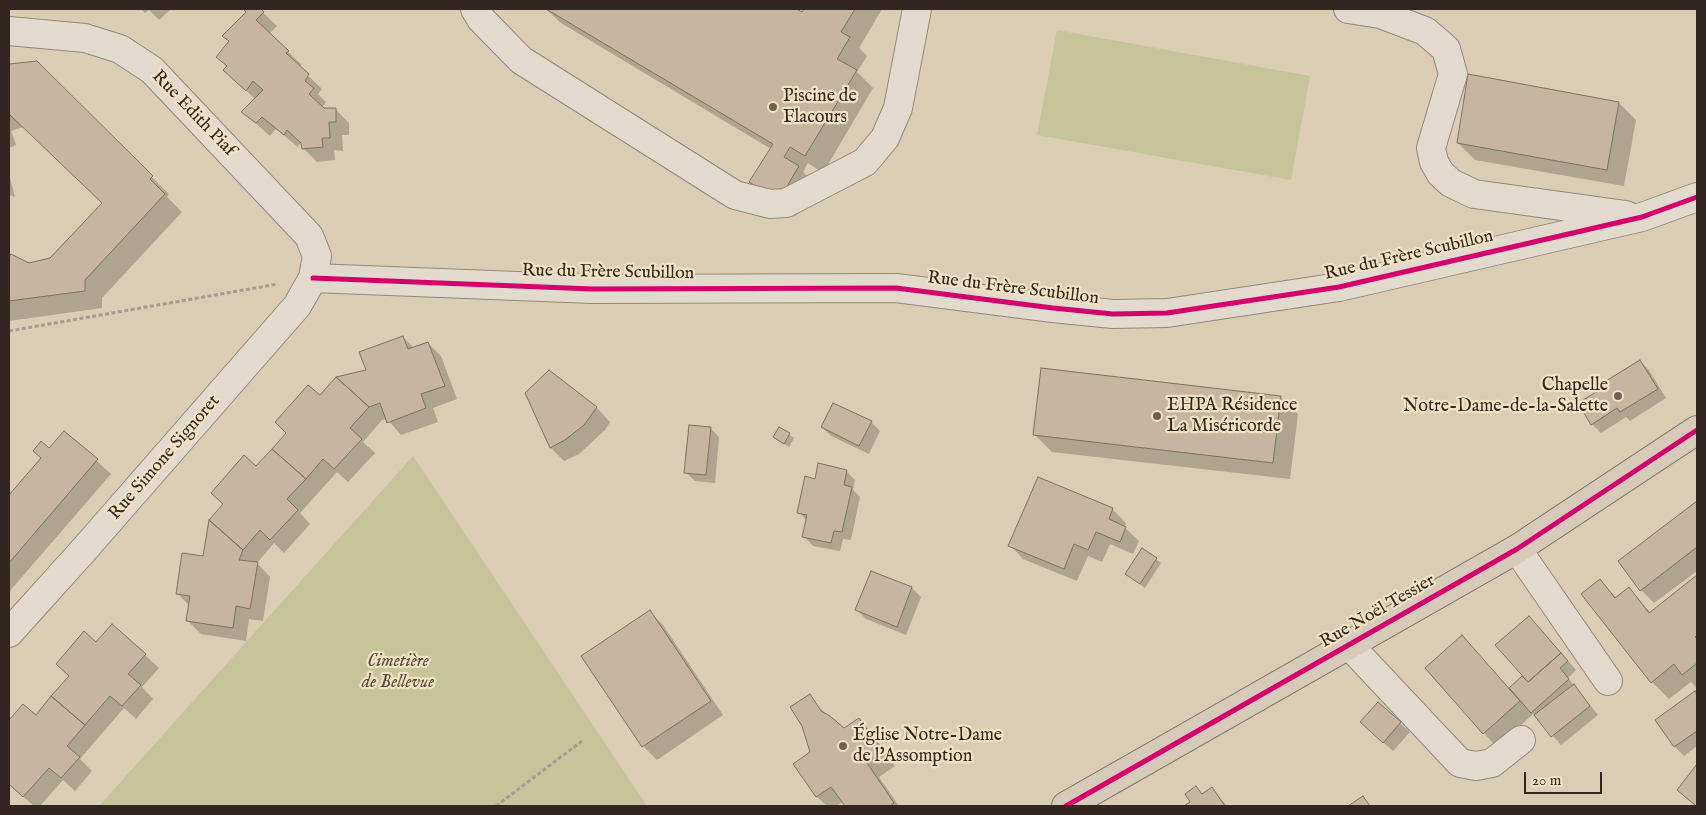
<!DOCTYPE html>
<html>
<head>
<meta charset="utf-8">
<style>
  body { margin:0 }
  #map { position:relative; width:1706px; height:815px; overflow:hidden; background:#dacdb3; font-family:"IM FELL English",serif }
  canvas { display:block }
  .frame { position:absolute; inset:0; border:10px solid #322720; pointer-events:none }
  .scale { position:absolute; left:1524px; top:772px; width:78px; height:22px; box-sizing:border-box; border:2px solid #322720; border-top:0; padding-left:6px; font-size:15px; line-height:18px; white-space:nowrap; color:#322720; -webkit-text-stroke:4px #f2e2c3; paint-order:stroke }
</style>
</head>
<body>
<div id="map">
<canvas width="1706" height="815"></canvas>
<div class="frame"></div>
<div class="scale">20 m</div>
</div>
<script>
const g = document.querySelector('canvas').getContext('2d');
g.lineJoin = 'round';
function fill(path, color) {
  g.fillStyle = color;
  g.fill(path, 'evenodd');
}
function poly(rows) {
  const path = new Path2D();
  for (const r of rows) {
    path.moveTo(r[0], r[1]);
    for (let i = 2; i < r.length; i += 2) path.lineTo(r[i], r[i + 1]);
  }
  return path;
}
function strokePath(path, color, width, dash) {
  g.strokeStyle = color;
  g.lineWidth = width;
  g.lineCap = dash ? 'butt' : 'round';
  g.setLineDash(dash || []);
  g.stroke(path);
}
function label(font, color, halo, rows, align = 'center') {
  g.font = font + ' "IM FELL English",serif';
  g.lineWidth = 4.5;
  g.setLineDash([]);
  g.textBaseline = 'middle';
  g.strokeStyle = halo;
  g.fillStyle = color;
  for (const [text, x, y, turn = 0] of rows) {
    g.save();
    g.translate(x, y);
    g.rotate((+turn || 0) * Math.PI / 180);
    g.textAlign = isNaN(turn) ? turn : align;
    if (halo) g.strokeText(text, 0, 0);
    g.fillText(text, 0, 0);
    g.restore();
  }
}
const green = poly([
  [1057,30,1310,76,1291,180,1037,135],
  [413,456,647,806,99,806]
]);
const shadow = poly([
  [141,9,171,9,159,20,149,10,145,13],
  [244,9,259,9,277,26,269,34,302,65,299,67,322,89,318,94,326,102,322,108,324,109,335,109,349,123,349,135,342,135,343,151,334,150,335,160,317,162,303,148,302,141,298,147,276,129,270,136,243,112,255,99,238,83,228,67,217,57,230,42,247,12],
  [546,9,795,9,803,14,806,9,882,9,859,48,867,56,857,72,873,88,823,173,808,163,803,172,815,184,796,216,768,199,751,182,771,149,561,23],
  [36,63,169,194,167,197,182,212,102,298,102,308,9,321,9,259,12,256,29,264,51,259,103,203,23,127,11,131,16,145,9,148,9,65],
  [1619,103,1636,120,1624,186,1475,160,1458,143],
  [9,173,15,197,9,195],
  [403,337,414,348,428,343,441,356,457,399,433,408,438,422,401,435,387,419,382,420,363,442,375,453,348,482,337,472,300,513,310,524,284,553,274,543,257,563,270,577,263,621,249,619,246,641,201,634,188,621,190,606,177,593,204,557,256,468,320,397,367,370],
  [1640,361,1649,370,1666,398,1630,421,1626,417,1601,433,1592,424,1605,388],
  [549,371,597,408,610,422,605,430,579,454,564,461,551,448,526,393],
  [1280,397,1298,414,1290,479,1052,452,1035,435],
  [871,422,880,431,869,454,831,436,822,427],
  [710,428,719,437,715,483,695,481,685,472],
  [779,428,794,438,789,447,774,437],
  [65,432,111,474,9,592,9,497],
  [846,471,855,480,853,490,860,497,851,540,843,539,840,551,813,546,804,536,807,521,799,512],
  [1697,503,1697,571,1654,603,1641,590,1620,561],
  [1112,509,1126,523,1124,527,1139,541,1133,554,1110,544,1102,562,1088,556,1077,581,1023,559,1010,545],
  [1143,550,1161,563,1145,588,1126,574],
  [872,572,912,588,921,597,906,635,866,619,857,610],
  [1697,576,1697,688,1691,682,1669,699,1652,682,1600,581,1617,598,1629,589,1651,613],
  [649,612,663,625,723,715,657,760,643,746,583,657],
  [112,625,159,668,142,687,153,699,136,719,124,708,80,759,92,771,75,791,63,780,40,806,34,806,9,785,9,752,10,750,9,749,9,722,23,705,36,716],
  [1538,626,1576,670,1568,678,1598,715,1561,745,1533,714,1497,747,1484,733,1462,637,1509,689,1524,676],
  [1695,693,1697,695,1697,746,1684,756,1675,747,1656,720],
  [810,696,827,716,844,730,859,719,872,733,895,766,879,777,899,806,846,806,843,802,836,806,827,806,817,797,795,764,811,752],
  [1378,703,1410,732,1393,751,1370,731],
  [1697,766,1697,806,1696,806,1678,790],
  [1212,789,1227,806,1187,806,1203,795]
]);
const building = poly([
  [243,9,261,9,264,12,256,20,289,51,286,53,309,74,305,81,314,88,309,94,324,108,336,108,336,122,329,122,330,138,322,138,323,147,302,149,301,143,287,130,284,135,262,117,256,123,241,112,263,90,253,81,246,91,223,70,227,66,216,57,229,41,222,36,246,12,243,9],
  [546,9,797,9,802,12,804,9,855,9,841,32,850,37,837,59,857,70,805,156,790,147,784,157,799,166,779,200,749,182,773,144,546,9],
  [37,61,153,176,150,179,165,194,85,280,85,291,9,301,9,257,11,254,29,263,50,258,102,203,9,114,9,64,37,61],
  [1468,74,1619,102,1607,170,1457,143,1468,74],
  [403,336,408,349,428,342,445,386,421,394,426,408,387,423,380,403,369,407,336,377,366,370,359,352,403,336],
  [1640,360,1658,389,1620,412,1617,408,1591,425,1578,403,1603,388,1601,384,1640,360],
  [1041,368,1281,396,1273,463,1033,435,1041,368],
  [549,370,597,407,584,425,565,440,550,448,525,393,549,370],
  [336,377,369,407,350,428,362,439,334,469,323,459,306,479,272,449,286,433,275,422,308,385,320,395,336,377],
  [833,403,872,421,859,446,821,427,833,403],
  [689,425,711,427,706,475,684,473,689,425],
  [779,427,790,433,784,444,773,437,779,427],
  [64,431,98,459,9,563,9,495,41,458,33,451,41,441,49,448,64,431],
  [272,449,306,479,287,499,298,510,270,540,260,530,243,550,209,520,223,504,211,493,244,455,256,466,272,449],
  [818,463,847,470,844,485,852,487,842,532,834,531,831,543,802,537,807,515,797,513,805,476,815,479,818,463],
  [1038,477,1113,508,1109,519,1126,527,1120,542,1096,532,1088,550,1074,544,1064,569,1008,546,1038,477],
  [1697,501,1697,547,1640,591,1618,561,1697,501],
  [209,520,243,550,239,560,258,562,250,609,236,606,233,628,186,621,190,596,176,594,182,553,203,556,209,520],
  [1142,548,1157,558,1140,584,1125,574,1142,548],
  [871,571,912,587,897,627,855,610,871,571],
  [1697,575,1697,635,1695,637,1697,639,1697,663,1682,675,1674,664,1651,683,1581,594,1600,579,1615,598,1629,587,1649,613,1697,575],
  [650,610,711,701,642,747,581,656,650,610],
  [1529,616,1561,653,1528,682,1495,645,1529,616],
  [112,624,146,654,128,674,141,685,122,706,110,696,85,725,51,696,69,676,56,664,84,631,96,642,112,624],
  [1462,635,1520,701,1483,734,1425,668,1462,635],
  [1561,653,1568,661,1560,668,1569,679,1531,713,1509,688,1522,676,1528,682,1561,653],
  [1574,684,1590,706,1551,737,1534,715,1574,684],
  [1695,691,1697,694,1697,731,1674,747,1655,720,1695,691],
  [810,694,821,711,830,716,844,728,859,718,883,752,867,763,894,803,890,806,845,806,831,787,816,797,793,764,810,752,802,726,790,707,810,694],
  [51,696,85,725,67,746,80,757,61,778,49,768,23,797,9,784,9,720,23,704,36,715,51,696],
  [1378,702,1401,722,1383,743,1360,722,1378,702],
  [1697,764,1697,806,1696,806,1677,790,1697,764],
  [1196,786,1202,794,1212,787,1225,806,1184,806,1190,802,1185,794,1196,786],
  [1363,796,1370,806,1348,806,1363,796]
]);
const path = poly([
  [9,331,278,284],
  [496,806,582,741]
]);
const minor = poly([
  [475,9,481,19,521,60,735,195,770,204,786,203,865,162,885,138,898,108,917,9],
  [1348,9,1380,14,1425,31,1446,49,1453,74,1431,148,1434,162,1441,174,1451,183,1474,194,1626,215],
  [9,31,85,38,120,49,152,70,309,236,317,256,313,278,297,306,82,552,9,633],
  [313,278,593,289,896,288,1053,308,1113,314,1167,313,1339,287,1642,217,1697,197],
  [1517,549,1608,681],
  [1349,645,1460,763,1476,766,1492,763,1521,740]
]);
const major = poly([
  [1066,806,1517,549,1697,430]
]);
const cycleway = poly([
  [313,278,593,289,896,288,1053,308,1113,314,1167,313,1339,287,1642,217,1697,197],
  [1066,806,1517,549,1697,430]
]);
const markers = [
  [773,107,5,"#6d6153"],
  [1618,396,5,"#6d6153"],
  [1157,416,5,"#6d6153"],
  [843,746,5,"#6d6153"]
];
const poiNames = [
  ["Piscine de",783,97],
  ["Flacours",783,118],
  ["Chapelle",1608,386,"right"],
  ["Notre-Dame-de-la-Salette",1608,407,"right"],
  ["EHPA Résidence",1167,406],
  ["La Miséricorde",1167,427],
  ["Église Notre-Dame",853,736],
  ["de l'Assomption",853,757]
];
const streetNames = [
  ["Rue Edith Piaf",193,114,46],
  ["Rue du Frère Scubillon",1409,256,-13],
  ["Rue du Frère Scubillon",608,273,1],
  ["Rue du Frère Scubillon",1013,289,7],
  ["Rue Simone Signoret",165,458,-49],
  ["Rue Noël Tessier",1378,612,-30]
];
const parkNames = [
  ["Cimetière",398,662],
  ["de Bellevue",398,683]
];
fill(green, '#c5c49b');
fill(shadow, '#0003');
fill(building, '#c7b5a0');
strokePath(building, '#7a7265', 1);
strokePath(minor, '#918979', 30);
strokePath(major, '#7a7265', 30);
strokePath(path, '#a49d93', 3, [4, 2.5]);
strokePath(minor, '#e2dbcd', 28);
strokePath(major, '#d6cbb9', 28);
strokePath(cycleway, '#d6006c', 5);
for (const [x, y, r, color] of markers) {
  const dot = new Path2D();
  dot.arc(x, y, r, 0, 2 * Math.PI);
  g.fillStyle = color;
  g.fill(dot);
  strokePath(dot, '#f2e2c3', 2);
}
label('18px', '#322720', '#f2e2c3', poiNames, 'left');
label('18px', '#322720', '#f2e2c3', streetNames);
label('italic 18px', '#524c3a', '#f2e2c3', parkNames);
</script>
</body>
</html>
